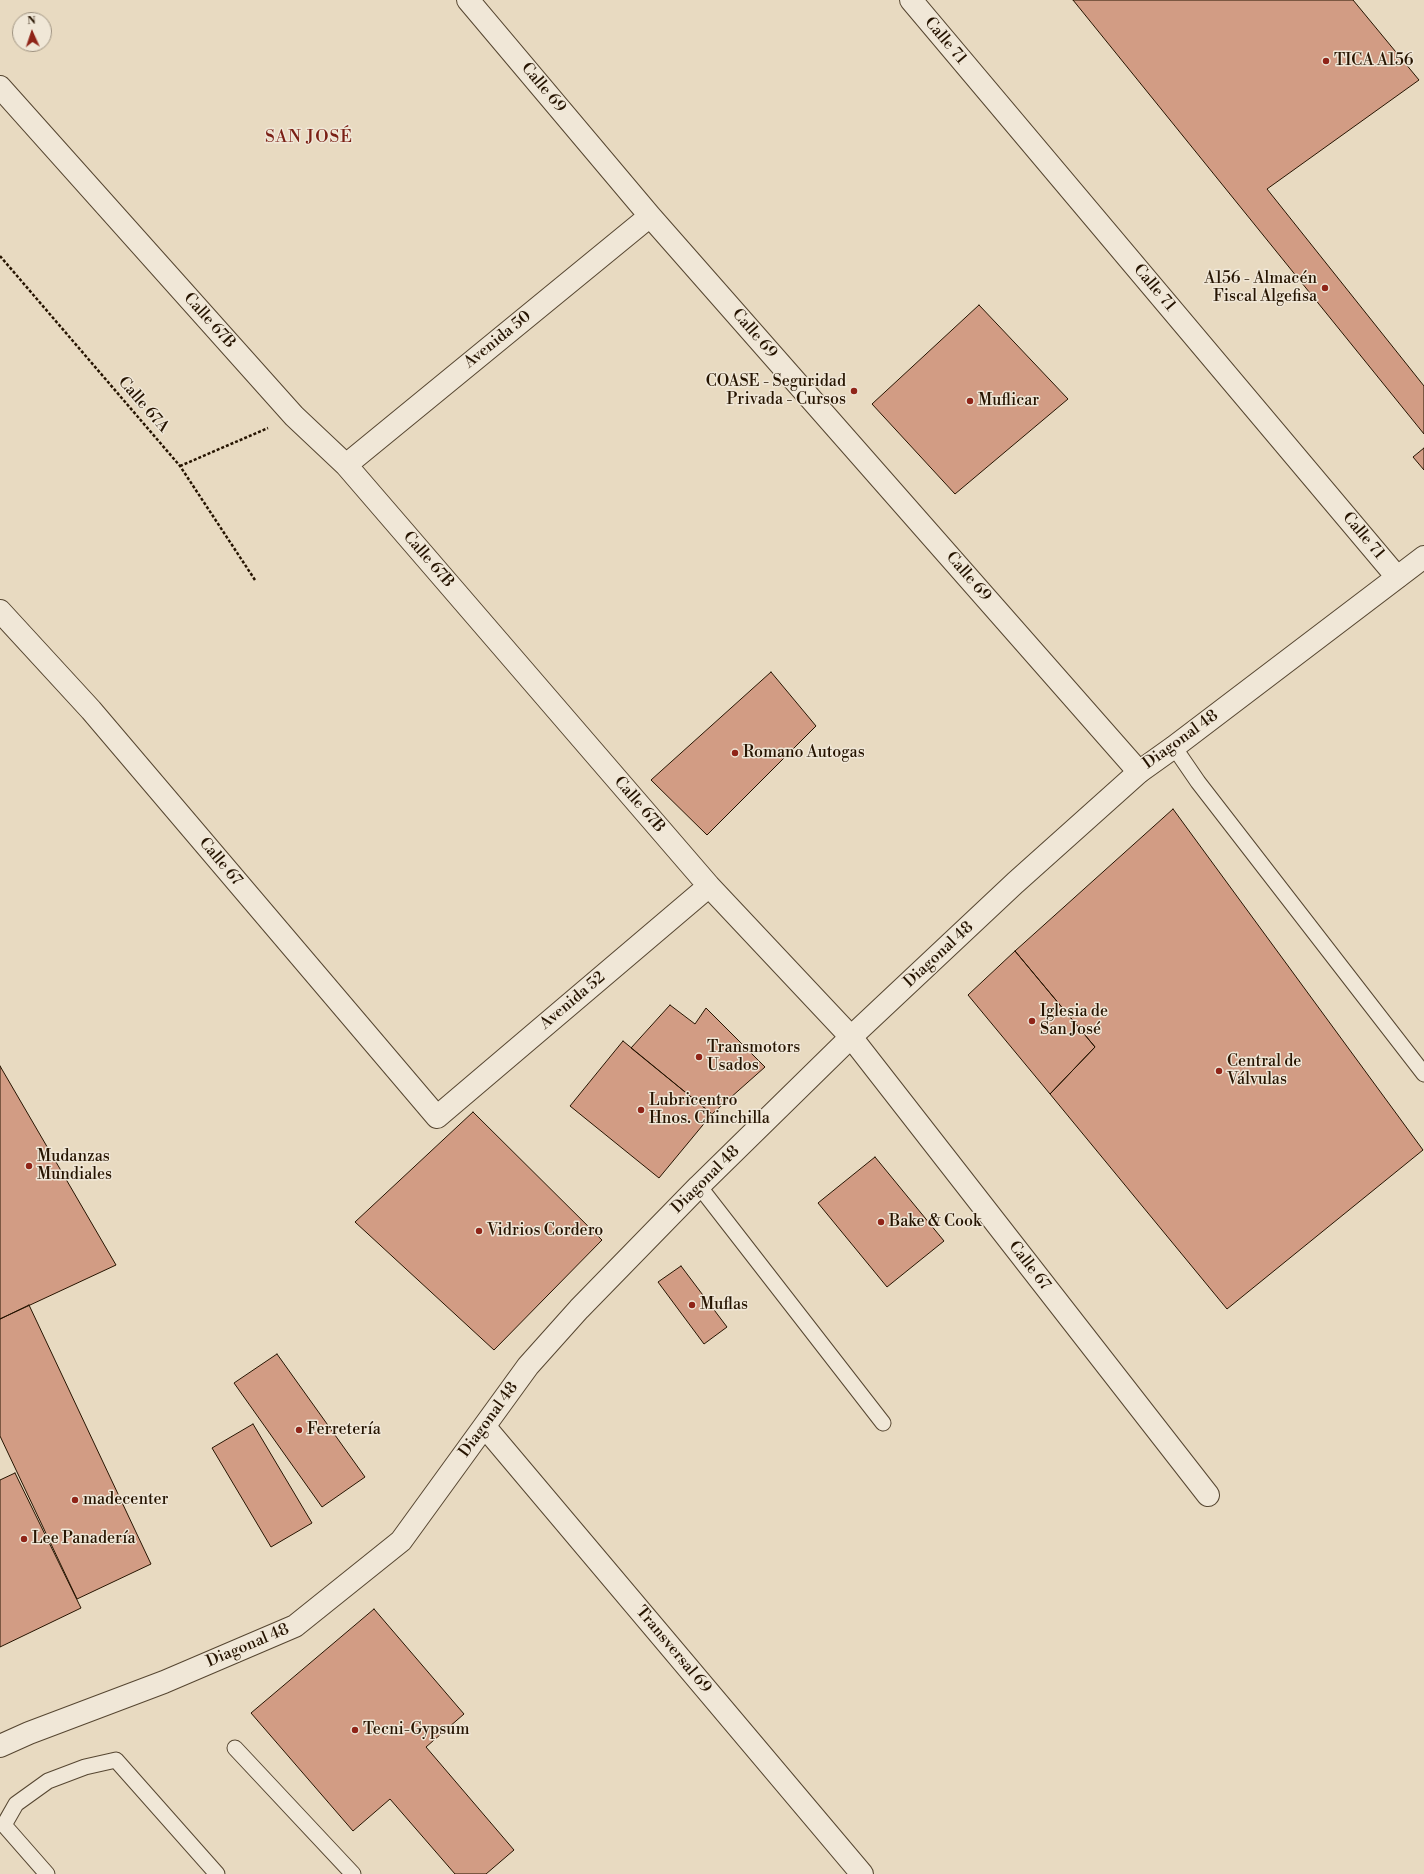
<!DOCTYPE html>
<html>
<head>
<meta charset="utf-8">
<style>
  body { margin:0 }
  #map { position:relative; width:1424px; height:1874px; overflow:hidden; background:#e8dac1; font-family:"Libre Bodoni",serif }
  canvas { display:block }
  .north { position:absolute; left:12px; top:12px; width:40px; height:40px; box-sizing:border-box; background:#f0e7d7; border:1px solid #9f9381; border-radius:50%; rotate:357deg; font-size:11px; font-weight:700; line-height:16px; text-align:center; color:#261401 }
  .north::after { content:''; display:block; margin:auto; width:14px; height:18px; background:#8f2418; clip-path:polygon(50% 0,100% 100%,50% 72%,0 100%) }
</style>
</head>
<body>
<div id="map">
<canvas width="1424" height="1874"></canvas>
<div class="north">N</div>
</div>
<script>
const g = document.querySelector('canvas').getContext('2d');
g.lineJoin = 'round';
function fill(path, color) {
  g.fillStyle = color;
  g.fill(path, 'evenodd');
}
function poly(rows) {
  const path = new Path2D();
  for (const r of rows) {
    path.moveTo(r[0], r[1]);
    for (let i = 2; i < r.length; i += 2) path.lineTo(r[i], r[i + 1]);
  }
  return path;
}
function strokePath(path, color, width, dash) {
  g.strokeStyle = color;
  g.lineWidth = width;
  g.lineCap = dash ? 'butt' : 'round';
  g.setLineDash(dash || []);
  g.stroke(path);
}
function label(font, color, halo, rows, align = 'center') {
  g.font = font + ' "Libre Bodoni",serif';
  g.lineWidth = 3;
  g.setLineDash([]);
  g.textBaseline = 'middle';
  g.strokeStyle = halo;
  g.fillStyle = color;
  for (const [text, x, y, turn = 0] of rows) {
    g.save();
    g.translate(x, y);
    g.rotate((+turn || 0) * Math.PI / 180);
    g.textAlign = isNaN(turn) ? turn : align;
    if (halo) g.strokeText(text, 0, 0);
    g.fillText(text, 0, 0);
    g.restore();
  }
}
const building = poly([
  [1073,0,1353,0,1419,80,1267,189,1424,386,1424,434,1073,0],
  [979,305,1068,399,955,494,872,404,979,305],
  [1424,448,1424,470,1413,457,1424,448],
  [771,672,816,726,707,835,651,780,771,672],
  [1173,809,1423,1150,1227,1309,1050,1094,1095,1047,1015,951,1173,809],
  [1015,951,1095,1047,1050,1094,968,995,1015,951],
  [670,1005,695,1024,706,1008,765,1067,712,1114,631,1048,670,1005],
  [623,1041,712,1114,659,1178,570,1106,623,1041],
  [0,1066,116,1265,0,1319,0,1066],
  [473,1112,602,1240,494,1350,355,1222,473,1112],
  [875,1157,944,1241,887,1287,818,1203,875,1157],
  [681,1266,727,1327,704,1344,658,1282,681,1266],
  [29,1305,151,1564,77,1599,0,1436,0,1319,29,1305],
  [277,1354,365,1477,322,1507,234,1383,277,1354],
  [253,1424,312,1523,271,1547,212,1448,253,1424],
  [15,1473,81,1608,0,1647,0,1480,15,1473],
  [374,1609,464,1714,426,1747,514,1850,486,1874,455,1874,390,1799,353,1831,251,1713,374,1609]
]);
const path = poly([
  [0,256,180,466,255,580],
  [180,466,268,428]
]);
const service = poly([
  [1174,747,1198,782,1424,1074],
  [699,1186,883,1423],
  [235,1748,353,1874],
  [47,1874,4,1825,16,1804,48,1781,85,1767,116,1760,217,1874]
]);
const minor = poly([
  [468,0,650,216,1139,772],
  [911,0,1397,577],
  [0,87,294,416,346,465,709,886,851,1037,1208,1495],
  [346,465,650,216],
  [0,611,91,710,437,1117,709,886],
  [485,1427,862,1874]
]);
const tertiary = poly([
  [0,1746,29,1733,164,1682,295,1626,401,1541,528,1366,579,1309,699,1186,851,1037,1015,883,1139,772,1174,747,1424,557]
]);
const markers = [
  [1326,61,4,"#8f2418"],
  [1325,288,4,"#8f2418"],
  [854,391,4,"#8f2418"],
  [970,401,4,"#8f2418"],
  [735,753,4,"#8f2418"],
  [1032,1021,4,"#8f2418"],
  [699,1057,4,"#8f2418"],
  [1219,1071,4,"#8f2418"],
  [641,1110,4,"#8f2418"],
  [29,1166,4,"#8f2418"],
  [881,1222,4,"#8f2418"],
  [479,1231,4,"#8f2418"],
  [692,1305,4,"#8f2418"],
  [299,1430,4,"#8f2418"],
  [75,1500,4,"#8f2418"],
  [24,1539,4,"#8f2418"],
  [355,1730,4,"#8f2418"]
];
const streetNames = [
  ["Calle 71",945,41,50],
  ["Calle 69",543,88,50],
  ["Calle 71",1154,288,50],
  ["Calle 67B",209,321,48],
  ["Calle 69",754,334,49],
  ["Avenida 50",498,340,-39],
  ["Calle 67A",143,405,49],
  ["Calle 71",1363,536,50],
  ["Calle 67B",428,560,49],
  ["Calle 69",968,577,49],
  ["Diagonal 48",1181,740,-36],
  ["Calle 67B",639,805,49],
  ["Calle 67",220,862,50],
  ["Diagonal 48",939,955,-43],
  ["Avenida 52",573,1001,-40],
  ["Diagonal 48",706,1180,-45],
  ["Calle 67",1029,1266,52],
  ["Diagonal 48",489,1420,-54],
  ["Diagonal 48",248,1646,-23],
  ["Transversal 69",673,1650,50]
];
const poiNames = [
  ["TICA A156",1334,61],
  ["A156 - Almacén",1317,279,"right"],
  ["Fiscal Algefisa",1317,297,"right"],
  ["COASE - Seguridad",846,382,"right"],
  ["Privada - Cursos",846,400,"right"],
  ["Muflicar",978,401],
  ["Romano Autogas",743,753],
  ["Iglesia de",1040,1012],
  ["San José",1040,1030],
  ["Transmotors",707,1048],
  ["Usados",707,1066],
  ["Central de",1227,1062],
  ["Válvulas",1227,1080],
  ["Lubricentro",649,1101],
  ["Hnos. Chinchilla",649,1119],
  ["Mudanzas",37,1157],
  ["Mundiales",37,1175],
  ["Bake & Cook",889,1222],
  ["Vidrios Cordero",487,1231],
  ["Muflas",700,1305],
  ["Ferretería",307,1430],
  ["madecenter",83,1500],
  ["Lee Panadería",32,1539],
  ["Tecni-Gypsum",363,1730]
];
const neighbourhoodNames = [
  ["SAN JOSÉ",309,138]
];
fill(building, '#d29c84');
strokePath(building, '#261401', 1);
strokePath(service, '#564631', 17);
strokePath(minor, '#564631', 24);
strokePath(tertiary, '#564631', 24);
strokePath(path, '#261401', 2.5, [3, 2]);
strokePath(service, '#f0e7d7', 15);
strokePath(minor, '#f0e7d7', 22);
strokePath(tertiary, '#f0e7d7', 22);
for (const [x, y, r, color] of markers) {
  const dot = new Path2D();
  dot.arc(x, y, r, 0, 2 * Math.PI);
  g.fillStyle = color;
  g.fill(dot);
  strokePath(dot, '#f0e7d7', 1.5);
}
label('16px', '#261401', '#f0e7d7', streetNames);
label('16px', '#261401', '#f0e7d7', poiNames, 'left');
g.letterSpacing = '1px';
label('17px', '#7a1f14', '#f0e7d7', neighbourhoodNames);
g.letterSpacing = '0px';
</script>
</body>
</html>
